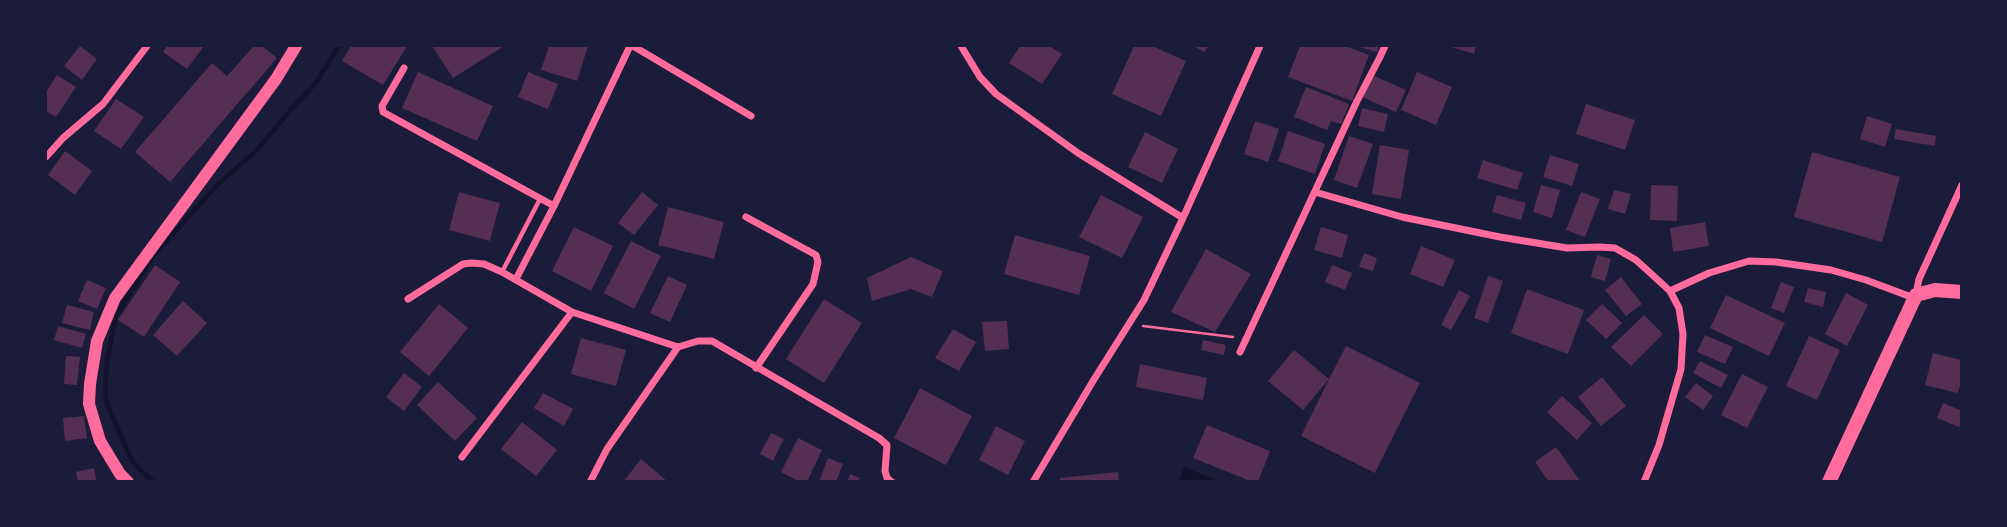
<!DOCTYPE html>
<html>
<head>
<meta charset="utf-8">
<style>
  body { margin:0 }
  #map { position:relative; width:2007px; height:527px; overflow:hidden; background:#1b1b3a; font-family:"IBM Plex Serif",serif }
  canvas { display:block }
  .frame { position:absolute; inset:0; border:47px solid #1b1b3a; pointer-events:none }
</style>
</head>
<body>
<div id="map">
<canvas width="2007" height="527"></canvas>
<div class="frame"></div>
</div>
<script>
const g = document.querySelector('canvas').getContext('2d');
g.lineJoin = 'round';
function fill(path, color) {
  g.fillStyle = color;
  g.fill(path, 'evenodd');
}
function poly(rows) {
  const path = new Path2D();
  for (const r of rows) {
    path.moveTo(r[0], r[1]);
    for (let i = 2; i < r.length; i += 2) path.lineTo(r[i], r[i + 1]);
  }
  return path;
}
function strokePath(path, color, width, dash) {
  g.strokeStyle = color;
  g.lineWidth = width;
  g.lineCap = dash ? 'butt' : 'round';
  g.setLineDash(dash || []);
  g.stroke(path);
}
const water = poly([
  [1184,467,1219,481,1179,481]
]);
const stream = poly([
  [154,482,139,469,131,459,107,404,105,392,107,361,116,315,154,255,219,183,255,152,295,105,315,84,339,46]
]);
const building = poly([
  [80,46,97,59,82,80,64,66],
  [167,46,204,46,187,69,163,52],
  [254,46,262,46,277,58,170,182,135,152,212,63,227,76],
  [351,46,407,46,383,85,342,61],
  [432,46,504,46,453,78],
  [549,46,588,46,577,81,541,70],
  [1020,46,1049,46,1062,54,1042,84,1009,63],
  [1134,46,1152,46,1186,61,1161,116,1112,94],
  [1194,46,1209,46,1204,52],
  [1300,46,1345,46,1369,55,1352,101,1288,77],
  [1356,46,1379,46,1377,52],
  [1448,46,1476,46,1474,54],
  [418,72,493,106,477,141,402,108],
  [528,72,558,84,548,109,518,97],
  [1417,72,1452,87,1436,125,1401,110],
  [57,75,76,87,56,117,46,111,46,92],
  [1372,75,1406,90,1396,112,1362,97],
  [1306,87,1349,104,1341,124,1331,121,1327,130,1294,117],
  [116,99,144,117,121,149,94,131],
  [1586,104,1635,120,1625,150,1576,134],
  [1362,108,1388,114,1384,132,1358,126],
  [1867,116,1892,124,1885,147,1860,139],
  [1255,121,1279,129,1268,162,1244,154],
  [1896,129,1936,136,1935,146,1894,139],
  [1288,131,1325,144,1315,174,1278,161],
  [1145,132,1178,149,1162,183,1128,167],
  [1349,136,1373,144,1357,188,1334,180],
  [1380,145,1409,150,1401,199,1372,194],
  [65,151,92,171,75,195,48,175],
  [1812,152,1900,177,1882,242,1794,217],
  [1550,155,1579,164,1572,186,1543,177],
  [1483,160,1523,173,1517,190,1477,178],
  [1541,185,1560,190,1552,218,1533,212],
  [1651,185,1678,186,1677,221,1650,220],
  [1614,190,1631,194,1625,214,1608,209],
  [459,192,500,203,490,241,449,230],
  [642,192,658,205,634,235,618,223],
  [1581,192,1600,199,1585,237,1566,230],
  [1101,195,1143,217,1122,258,1079,237],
  [1497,195,1526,203,1521,220,1492,212],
  [668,207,724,222,714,259,658,245],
  [1705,222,1709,246,1673,252,1670,228],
  [574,227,613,246,591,291,552,271],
  [1321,227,1348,235,1342,258,1314,250],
  [1015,235,1090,256,1079,295,1004,274],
  [631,241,661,256,634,309,604,293],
  [1421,246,1455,260,1443,287,1410,274],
  [1206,249,1251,274,1215,332,1171,312],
  [1364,253,1377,258,1373,271,1359,267],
  [1597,255,1611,259,1605,281,1591,277],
  [911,257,943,271,932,297,911,289,872,301,867,278],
  [155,265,180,282,144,337,118,320],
  [1332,265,1352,273,1345,290,1325,282],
  [668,276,687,285,670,322,650,313],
  [1488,276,1503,281,1488,323,1474,318],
  [1621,277,1642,304,1626,316,1605,290],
  [87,280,106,288,97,309,78,301],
  [1781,282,1794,287,1784,313,1771,308],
  [1808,288,1826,292,1823,307,1804,302],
  [1527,289,1584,310,1568,354,1511,333],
  [1459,290,1470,296,1451,330,1441,325],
  [1846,293,1868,305,1847,346,1825,334],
  [1726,295,1785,323,1769,356,1710,328],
  [824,299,862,323,824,383,786,359],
  [183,301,207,323,177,356,153,335],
  [439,304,468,328,429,376,400,352],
  [1602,304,1622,323,1606,339,1586,320],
  [67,305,94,312,90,330,62,323],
  [1644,315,1663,334,1631,366,1611,347],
  [1007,321,1009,349,985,351,982,322],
  [58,326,86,334,82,348,54,340],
  [953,329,976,342,959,371,935,358],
  [1705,335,1733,347,1725,364,1697,352],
  [1809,336,1840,350,1817,400,1786,386],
  [581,338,626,350,616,386,571,374],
  [1203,340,1226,345,1224,355,1201,350],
  [1346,346,1420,383,1375,473,1301,436,1329,379,1303,410,1268,381,1294,350,1329,379],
  [1933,353,1962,360,1962,378,1958,393,1925,385],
  [66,356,80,357,77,385,64,384],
  [1700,361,1728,375,1721,388,1693,373],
  [1140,364,1207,378,1203,400,1136,387],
  [404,373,422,387,404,411,386,397],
  [1742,374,1768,387,1747,428,1721,415],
  [1602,377,1626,406,1601,426,1578,397],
  [438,382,477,418,455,441,417,405],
  [1696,383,1713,396,1703,410,1685,397],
  [920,388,972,416,946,465,894,438],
  [543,393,573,409,564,426,534,408],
  [1562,396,1592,423,1577,440,1547,412],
  [1943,403,1962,411,1962,423,1959,427,1937,418],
  [84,416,87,438,65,441,63,418],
  [522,422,557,450,536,476,501,449],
  [1207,425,1270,451,1258,482,1253,482,1193,458],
  [996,426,1025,441,1008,475,979,460],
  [771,433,784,439,773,461,760,454],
  [798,438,822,450,807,482,800,482,781,472],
  [1556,447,1581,482,1549,482,1535,462],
  [828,458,843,464,836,482,819,482],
  [641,459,668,482,623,482],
  [94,468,97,482,78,482,76,472],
  [1118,472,1119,482,1060,482,1060,478],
  [850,474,860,478,858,482,847,482]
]);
const path = poly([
  [1143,326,1233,337]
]);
const service = poly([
  [502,272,540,199]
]);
const minor = poly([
  [633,46,751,116],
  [961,46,980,77,996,94,1078,153,1183,218],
  [404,68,382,106,383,112,554,206],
  [46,157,63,138,103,104,147,46],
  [1315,192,1402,217,1500,237,1567,248,1600,247,1615,248,1636,260,1670,291,1709,273,1749,261,1776,262,1831,270,1866,280,1914,298],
  [746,217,816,255,818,262,813,284,756,368],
  [516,279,554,206,630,46],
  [1916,294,1919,279,1962,185],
  [408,299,463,264,471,263,484,264,502,272,572,312,678,347,698,341,712,341,879,438,887,445,885,471,887,478,892,482],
  [1240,352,1357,101,1380,57,1385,46],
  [462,457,572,312],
  [590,482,607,449,678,347],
  [1033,482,1093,381,1144,300,1183,218,1260,46],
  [1644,482,1659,445,1681,369,1683,334,1679,308,1670,291]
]);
const secondary = poly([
  [128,482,120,474,100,441,89,404,90,384,97,341,115,298,276,79,296,46]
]);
const primary = poly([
  [1829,482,1916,295,1935,290,1962,292]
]);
fill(water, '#12122b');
strokePath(stream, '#12122b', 4.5);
fill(building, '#542f53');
strokePath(path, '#ff6b9d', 2.5);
strokePath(service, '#ff6b9d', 4.5);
strokePath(minor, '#ff6b9d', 7);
strokePath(secondary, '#ff6b9d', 12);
strokePath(primary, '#ff6b9d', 14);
</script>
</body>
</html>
